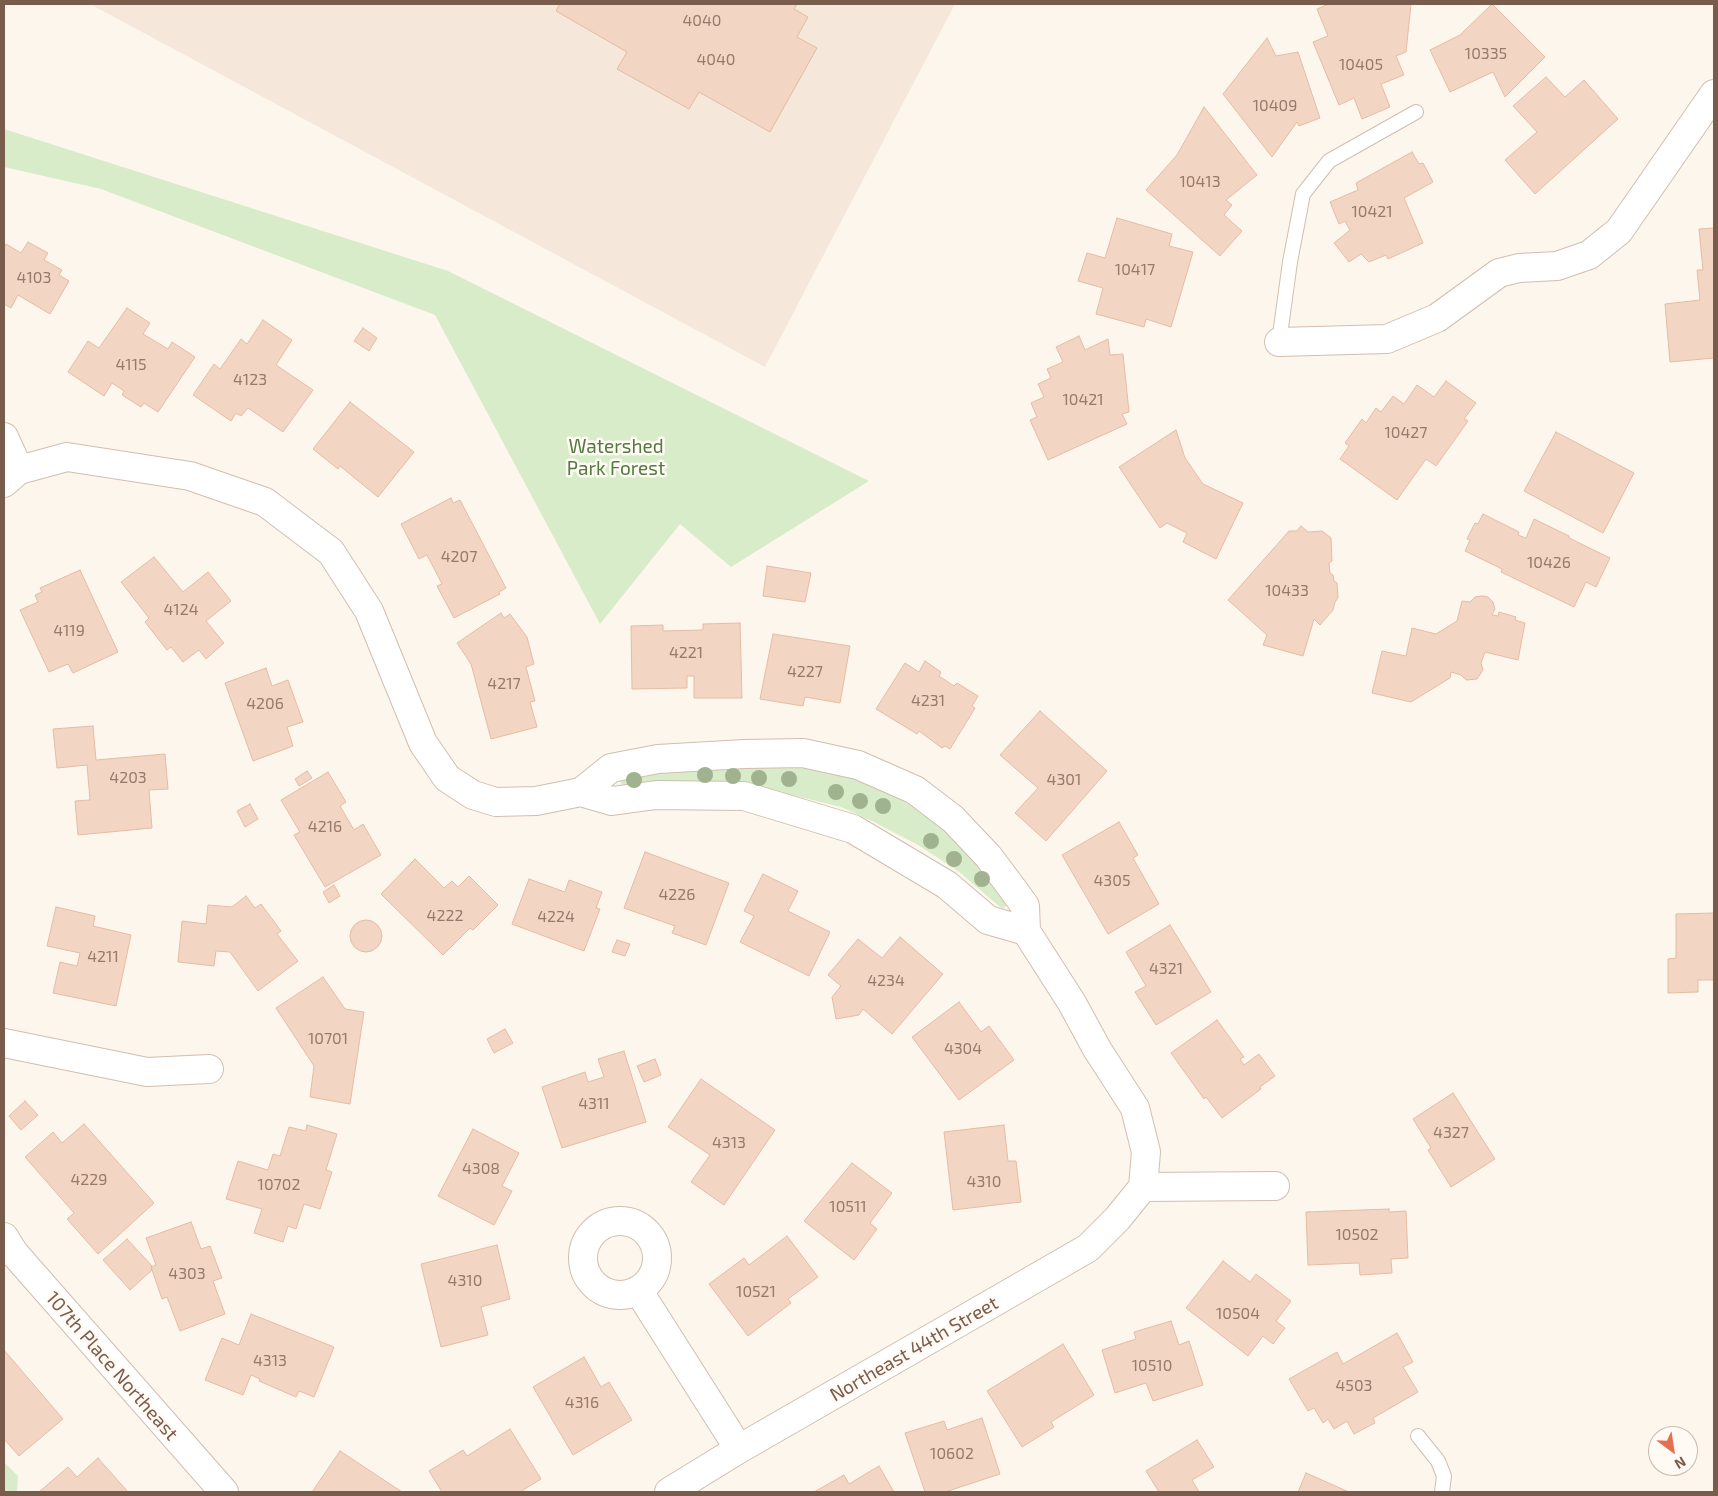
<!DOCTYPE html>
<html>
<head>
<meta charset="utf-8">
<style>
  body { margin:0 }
  #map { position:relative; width:1718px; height:1496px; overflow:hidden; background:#fdf6ec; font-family:"Exo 2",sans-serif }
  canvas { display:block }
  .frame { position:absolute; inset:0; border:5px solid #7a5c4d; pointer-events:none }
  .north { position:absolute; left:1648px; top:1426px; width:50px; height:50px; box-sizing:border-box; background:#fffaf3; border:1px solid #cabbb1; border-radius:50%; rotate:149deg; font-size:14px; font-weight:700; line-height:20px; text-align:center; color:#7a5c4d }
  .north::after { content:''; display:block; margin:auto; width:18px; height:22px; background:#e76f51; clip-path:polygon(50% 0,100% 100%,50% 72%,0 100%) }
</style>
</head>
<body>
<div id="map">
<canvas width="1718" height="1496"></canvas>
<div class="frame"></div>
<div class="north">N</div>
</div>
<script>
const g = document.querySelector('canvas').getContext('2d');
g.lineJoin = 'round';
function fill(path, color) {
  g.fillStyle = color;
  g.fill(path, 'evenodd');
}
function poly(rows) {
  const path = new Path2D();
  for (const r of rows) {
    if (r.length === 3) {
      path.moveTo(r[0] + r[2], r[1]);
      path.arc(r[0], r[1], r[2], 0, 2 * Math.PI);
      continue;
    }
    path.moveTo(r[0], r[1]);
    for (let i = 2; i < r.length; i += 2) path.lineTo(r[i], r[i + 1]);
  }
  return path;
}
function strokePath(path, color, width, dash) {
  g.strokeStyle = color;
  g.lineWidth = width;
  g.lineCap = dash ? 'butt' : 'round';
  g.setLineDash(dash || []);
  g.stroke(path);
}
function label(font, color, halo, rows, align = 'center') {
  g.font = font + ' "Exo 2",sans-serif';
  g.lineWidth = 5;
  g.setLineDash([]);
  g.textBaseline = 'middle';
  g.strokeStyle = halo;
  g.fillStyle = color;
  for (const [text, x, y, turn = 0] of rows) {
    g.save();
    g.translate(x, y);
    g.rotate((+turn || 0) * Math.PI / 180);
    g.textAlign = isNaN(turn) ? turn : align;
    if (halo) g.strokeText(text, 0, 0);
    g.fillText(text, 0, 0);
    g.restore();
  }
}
const residential = poly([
  [90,4,955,4,765,367]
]);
const green = poly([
  [4,129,448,271,869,481,731,567,680,524,600,624,435,315,101,189,4,167],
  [789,765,830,771,882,789,919,810,948,834,980,866,1007,905,1004,908,1000,907,958,871,918,845,872,821,841,807,796,796,738,787,653,783,623,785,620,782,624,777,678,768],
  [4,1462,18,1476,17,1492,4,1492]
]);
const building = poly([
  [560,4,797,4,794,9,808,17,797,37,817,48,770,132,699,92,689,109,617,69,627,52,556,11,560,4],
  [1329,4,1411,4,1406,52,1396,56,1404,75,1381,84,1390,107,1362,119,1354,98,1339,105,1313,42,1328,36,1317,9,1329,4],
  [1492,4,1545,57,1505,97,1493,72,1450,92,1430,50,1460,35,1492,4],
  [1267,38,1276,56,1298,52,1320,118,1299,126,1297,122,1272,157,1223,94,1267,38],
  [1546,77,1565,97,1584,80,1618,119,1535,194,1505,160,1537,132,1513,106,1546,77],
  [1204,107,1257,175,1226,200,1232,205,1224,215,1242,231,1220,256,1146,190,1177,155,1204,107],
  [1412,152,1419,164,1423,163,1433,182,1404,198,1423,243,1388,259,1386,255,1369,262,1361,254,1349,262,1334,243,1350,230,1345,221,1339,224,1330,202,1358,190,1356,183,1412,152],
  [1117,218,1172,234,1169,246,1193,252,1171,327,1146,319,1144,327,1096,314,1103,288,1078,281,1087,253,1105,258,1117,218],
  [1714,228,1714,358,1670,362,1665,304,1700,300,1697,270,1703,270,1699,229,1714,228],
  [28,242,48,253,44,260,62,270,59,275,69,281,50,314,18,295,11,308,4,304,4,248,6,244,21,253,28,242],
  [127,308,150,323,143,334,168,349,172,342,195,357,158,412,144,403,141,407,122,395,124,391,112,383,104,396,68,372,88,341,99,348,127,308],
  [263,320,292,340,276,365,313,390,283,432,248,408,241,416,236,413,231,421,193,395,214,364,220,369,241,339,247,344,263,320],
  [363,328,377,338,369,351,354,341,363,328],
  [1079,336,1085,350,1108,339,1110,355,1123,354,1129,412,1122,414,1127,424,1048,460,1030,420,1037,417,1031,403,1044,397,1038,384,1051,378,1047,369,1063,362,1056,347,1079,336],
  [1446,381,1476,403,1464,419,1468,421,1436,466,1426,459,1397,500,1340,459,1349,446,1345,443,1362,419,1366,423,1376,408,1381,412,1393,396,1404,404,1417,385,1434,397,1446,381],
  [350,402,414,452,378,497,340,466,338,469,313,449,350,402],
  [1176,430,1185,458,1203,484,1243,503,1216,559,1183,542,1187,533,1167,523,1160,528,1119,467,1176,430],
  [1556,432,1634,473,1603,533,1524,491,1556,432],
  [451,498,453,503,460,500,506,588,499,592,500,594,454,618,437,586,442,584,427,555,419,559,401,524,451,498],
  [1483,514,1519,532,1518,535,1526,538,1534,519,1569,536,1569,538,1610,558,1596,587,1586,582,1574,607,1501,572,1502,569,1465,551,1470,540,1467,539,1475,523,1478,524,1483,514],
  [1301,526,1308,532,1322,531,1331,538,1332,561,1329,563,1330,573,1333,575,1334,581,1337,583,1338,598,1335,602,1333,610,1320,625,1314,619,1303,656,1263,645,1267,635,1228,600,1289,531,1297,531,1301,526],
  [154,557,183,592,208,572,231,601,206,621,224,643,206,659,199,650,183,662,171,647,167,650,145,622,149,618,121,582,154,557],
  [767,566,811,573,805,602,763,596,767,566],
  [80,570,118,652,73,673,68,664,49,672,20,610,38,602,35,595,42,592,40,588,80,570],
  [1482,596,1488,597,1493,602,1495,609,1492,615,1498,616,1499,612,1516,617,1515,620,1525,623,1518,660,1485,652,1481,663,1483,670,1477,679,1466,680,1461,675,1451,672,1450,678,1411,702,1372,693,1382,651,1406,656,1412,628,1436,634,1457,621,1462,601,1470,602,1475,597,1482,596],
  [501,613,504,618,510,614,527,637,534,664,526,667,535,701,530,702,537,727,491,739,471,664,457,643,501,613],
  [740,623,742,698,694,698,694,676,687,676,687,688,632,689,631,626,663,625,663,631,703,630,703,624,740,623],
  [773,634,850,646,840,703,805,697,803,706,760,699,773,634],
  [925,661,941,672,939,676,954,686,957,683,978,696,972,706,975,708,950,749,945,746,942,748,919,731,917,734,876,709,905,663,919,672,925,661],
  [266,668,272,686,288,680,303,722,287,727,293,746,253,761,225,683,266,668],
  [1040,711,1107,771,1046,841,1015,813,1038,788,1000,755,1040,711],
  [93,726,96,760,165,754,168,789,149,790,152,828,78,835,75,801,90,800,87,765,57,768,53,729,93,726],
  [307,771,312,778,299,786,295,779,307,771],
  [328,772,346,802,340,806,354,830,363,824,381,855,325,887,294,835,300,832,281,800,328,772],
  [250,804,258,819,245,827,237,811,250,804],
  [1119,822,1138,855,1133,858,1159,904,1108,934,1062,855,1119,822],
  [645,852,729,883,706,945,672,933,675,926,624,908,645,852],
  [415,859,444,888,452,881,458,887,469,876,498,905,473,930,470,928,443,955,381,894,415,859],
  [763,874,798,891,788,911,830,932,809,976,740,942,754,916,744,911,763,874],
  [529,879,565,892,569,880,602,892,596,908,600,909,584,951,512,924,529,879],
  [334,885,340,896,329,903,323,892,334,885],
  [246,896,255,908,261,904,281,931,277,934,298,961,258,991,230,952,216,951,214,966,178,962,182,921,206,924,208,905,232,907,246,896],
  [56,907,95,916,93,926,131,935,116,1006,53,993,60,962,77,966,80,953,47,946,56,907],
  [1714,913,1714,980,1698,980,1698,992,1668,993,1668,959,1676,958,1676,914,1714,913],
  [366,936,16],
  [1170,925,1211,992,1156,1025,1135,992,1146,986,1126,952,1170,925],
  [900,937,943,974,892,1034,863,1009,859,1015,836,1019,832,997,841,986,828,975,858,939,882,958,900,937],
  [617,940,630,944,625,956,612,952,617,940],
  [323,977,345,1009,364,1012,350,1104,310,1097,314,1066,276,1008,323,977],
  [959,1002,981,1032,989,1026,1014,1060,959,1100,912,1037,959,1002],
  [1217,1020,1244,1057,1240,1059,1244,1065,1259,1054,1275,1076,1260,1087,1261,1089,1222,1118,1206,1097,1204,1099,1171,1053,1217,1020],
  [505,1029,513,1043,494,1053,487,1039,505,1029],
  [624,1051,646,1122,562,1148,542,1087,585,1072,588,1082,604,1077,598,1059,624,1051],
  [655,1059,661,1075,644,1082,637,1066,655,1059],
  [701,1079,775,1130,724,1205,691,1182,710,1155,668,1127,701,1079],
  [1453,1093,1495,1159,1451,1187,1428,1150,1431,1148,1413,1119,1453,1093],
  [25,1101,38,1115,21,1130,9,1116,25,1101],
  [84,1124,154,1203,98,1254,67,1219,74,1213,25,1157,53,1132,62,1143,84,1124],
  [307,1125,337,1134,326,1170,332,1172,320,1209,304,1204,296,1229,288,1226,283,1242,254,1233,262,1209,226,1199,238,1161,268,1170,273,1154,280,1156,289,1127,306,1131,307,1125],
  [1004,1125,1008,1161,1016,1161,1021,1202,953,1210,944,1132,1004,1125],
  [473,1129,519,1153,502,1186,512,1191,494,1225,438,1196,473,1129],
  [852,1163,892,1193,870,1223,877,1229,854,1260,804,1221,852,1163],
  [1389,1209,1389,1212,1406,1211,1408,1258,1391,1259,1392,1273,1360,1275,1359,1263,1308,1265,1306,1212,1389,1209],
  [191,1222,201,1249,210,1246,222,1278,213,1281,225,1314,180,1331,167,1297,162,1299,151,1267,156,1265,146,1238,191,1222],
  [787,1236,818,1277,788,1299,791,1303,748,1336,709,1284,744,1258,749,1265,787,1236],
  [127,1239,152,1266,151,1267,152,1270,130,1290,103,1260,127,1239],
  [497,1245,510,1299,481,1307,488,1335,441,1347,421,1264,497,1245],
  [1223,1261,1250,1282,1256,1274,1291,1301,1276,1321,1285,1328,1273,1344,1263,1336,1248,1356,1186,1308,1223,1261],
  [251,1314,334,1347,314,1397,299,1391,296,1397,259,1381,260,1379,251,1375,243,1395,205,1380,222,1338,239,1345,251,1314],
  [1171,1321,1179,1345,1189,1341,1203,1385,1153,1401,1146,1383,1115,1393,1102,1350,1136,1339,1134,1332,1171,1321],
  [1397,1333,1413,1362,1403,1367,1418,1392,1373,1418,1375,1423,1354,1434,1347,1421,1334,1429,1328,1419,1323,1423,1314,1408,1308,1411,1289,1379,1337,1352,1343,1364,1397,1333],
  [1063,1344,1094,1395,1051,1422,1054,1427,1022,1447,987,1391,1063,1344],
  [4,1350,63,1419,19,1456,4,1439,4,1350],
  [584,1357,601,1387,609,1382,632,1420,573,1455,533,1387,584,1357],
  [982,1418,1000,1474,945,1492,925,1492,905,1433,944,1421,947,1430,982,1418],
  [510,1429,541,1479,520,1492,442,1492,429,1471,463,1450,467,1456,510,1429],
  [1197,1440,1214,1467,1192,1480,1199,1492,1159,1492,1146,1471,1197,1440],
  [340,1451,402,1492,312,1492,340,1451],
  [98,1458,128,1492,39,1492,68,1467,77,1477,98,1458],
  [879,1466,894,1492,814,1492,844,1475,849,1484,879,1466],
  [1306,1473,1349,1492,1298,1492,1306,1473]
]);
const lane = poly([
  [1279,342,1290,262,1303,194,1329,161,1416,112],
  [1418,1436,1438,1461,1444,1476,1442,1492]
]);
const street = poly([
  [1279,342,1387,339,1437,318,1499,273,1519,268,1557,266,1589,255,1619,231,1714,94],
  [4,437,19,470],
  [4,483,19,470,67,457,190,476,265,502,331,552,369,611,423,743,447,778,473,795,496,802,536,801,581,792],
  [1026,931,1025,906,1015,892,988,856,953,819,915,790,858,765,803,753,744,754,658,759,611,768,581,792,612,801,656,795,744,796,853,829,947,885,988,920,1026,931,1072,1003,1097,1049,1135,1108,1146,1152,1143,1187],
  [4,1043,147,1072,209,1069],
  [1143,1187,1275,1186],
  [620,1258,37],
  [4,1237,14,1253,224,1492],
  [638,1290,739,1449],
  [669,1492,739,1449,1088,1248,1117,1219,1143,1187]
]);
const trees = [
  [705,775],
  [733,776],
  [759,778],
  [789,779],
  [634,780],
  [836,792],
  [860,801],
  [883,806],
  [931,841],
  [954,859],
  [982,879]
];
const numberNames = [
  ["4040",702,21],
  ["10335",1486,54],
  ["4040",716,60],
  ["10405",1361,65],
  ["10409",1275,106],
  ["10413",1200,182],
  ["10421",1372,212],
  ["10417",1135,270],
  ["4103",34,278],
  ["4115",131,365],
  ["4123",250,380],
  ["10421",1083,400],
  ["10427",1406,433],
  ["4207",459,557],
  ["10426",1549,563],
  ["10433",1287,591],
  ["4124",181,610],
  ["4119",69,631],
  ["4221",686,653],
  ["4227",805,672],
  ["4217",504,684],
  ["4231",928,701],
  ["4206",265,704],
  ["4203",128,778],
  ["4301",1064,780],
  ["4216",325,827],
  ["4305",1112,881],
  ["4226",677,895],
  ["4222",445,916],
  ["4224",556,917],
  ["4211",103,957],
  ["4321",1166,969],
  ["4234",886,981],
  ["10701",328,1039],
  ["4304",963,1049],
  ["4311",594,1104],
  ["4327",1451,1133],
  ["4313",729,1143],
  ["4308",481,1169],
  ["4229",89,1180],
  ["4310",984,1182],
  ["10702",279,1185],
  ["10511",848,1207],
  ["10502",1357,1235],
  ["4303",187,1274],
  ["4310",465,1281],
  ["10521",756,1292],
  ["10504",1238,1314],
  ["4313",270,1361],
  ["10510",1152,1366],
  ["4503",1354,1386],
  ["4316",582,1403],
  ["10602",952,1454]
];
const parkNames = [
  ["Watershed",616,447],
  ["Park Forest",616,469]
];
const streetNames = [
  ["Northeast 44th Street",914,1349,-30],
  ["107th Place Northeast",112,1366,49]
];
fill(residential, '#f5e8da');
fill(green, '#d8ecc9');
fill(building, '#f3d5c3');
strokePath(building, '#e6bba3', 1);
strokePath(lane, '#d1beb0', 16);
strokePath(street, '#d1beb0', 30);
strokePath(lane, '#fff', 14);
strokePath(street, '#fff', 28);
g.fillStyle = '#a0b28e';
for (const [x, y] of trees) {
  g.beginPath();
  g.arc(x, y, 8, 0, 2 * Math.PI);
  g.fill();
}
label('16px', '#987a6a', null, numberNames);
label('19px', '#537a41', '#fffaf3', parkNames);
label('19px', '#7a5c4d', '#fffaf3', streetNames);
</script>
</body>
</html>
